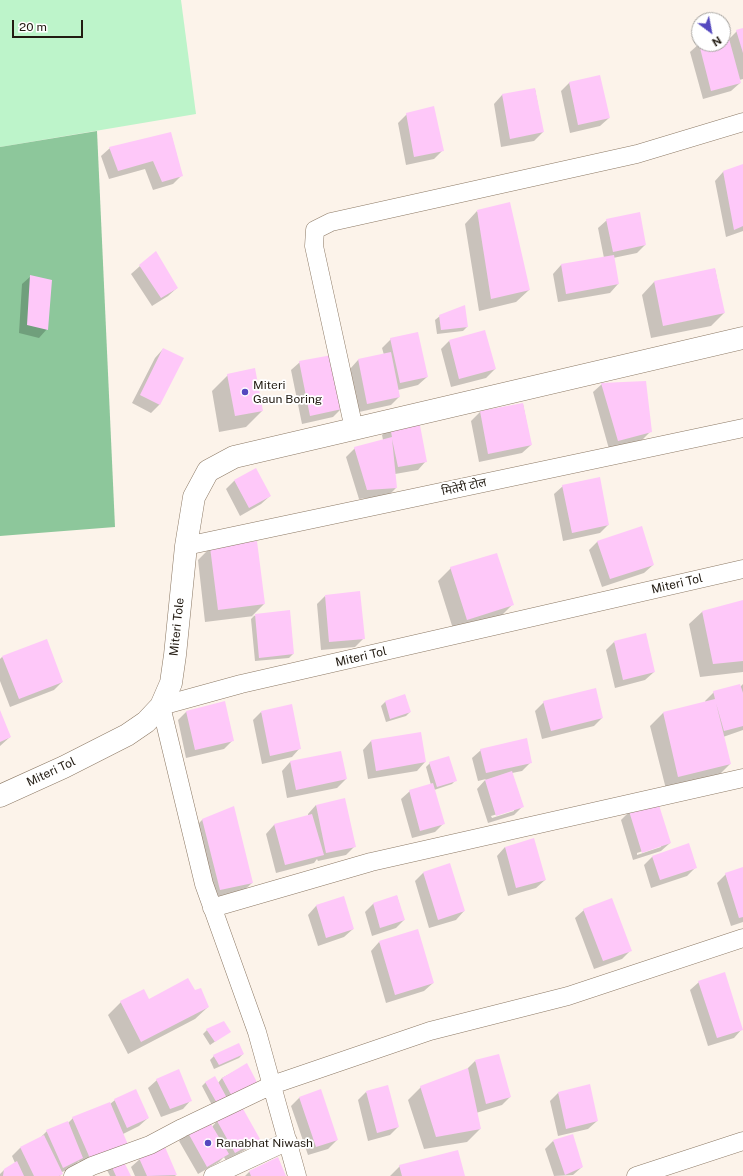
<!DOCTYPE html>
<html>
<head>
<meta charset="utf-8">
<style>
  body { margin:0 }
  #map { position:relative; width:743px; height:1176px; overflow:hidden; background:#fcf3ea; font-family:"Public Sans",sans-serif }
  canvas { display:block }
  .north { position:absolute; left:691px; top:12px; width:40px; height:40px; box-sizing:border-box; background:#fff; border:1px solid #a7a4a0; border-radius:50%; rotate:148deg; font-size:11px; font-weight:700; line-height:16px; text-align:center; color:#221b12 }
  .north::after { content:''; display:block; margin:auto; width:14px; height:18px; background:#5448bf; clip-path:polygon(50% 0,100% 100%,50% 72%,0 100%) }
  .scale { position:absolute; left:12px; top:20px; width:71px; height:18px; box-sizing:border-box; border:2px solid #221b12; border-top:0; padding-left:5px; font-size:12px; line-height:14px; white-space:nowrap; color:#221b12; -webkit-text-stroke:3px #fff; paint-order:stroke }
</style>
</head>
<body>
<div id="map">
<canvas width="743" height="1176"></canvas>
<div class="north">N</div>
<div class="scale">20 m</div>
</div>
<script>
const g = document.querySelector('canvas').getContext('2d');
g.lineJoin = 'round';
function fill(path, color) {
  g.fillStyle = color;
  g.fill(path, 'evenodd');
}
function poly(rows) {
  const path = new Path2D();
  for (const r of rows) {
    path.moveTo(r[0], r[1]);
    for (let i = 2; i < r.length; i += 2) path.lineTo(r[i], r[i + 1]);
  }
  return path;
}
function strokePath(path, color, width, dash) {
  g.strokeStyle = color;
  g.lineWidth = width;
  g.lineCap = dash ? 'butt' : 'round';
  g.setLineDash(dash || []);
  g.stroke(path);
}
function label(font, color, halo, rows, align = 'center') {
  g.font = font + ' "Public Sans","Noto Sans Devanagari",sans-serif';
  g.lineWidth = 3.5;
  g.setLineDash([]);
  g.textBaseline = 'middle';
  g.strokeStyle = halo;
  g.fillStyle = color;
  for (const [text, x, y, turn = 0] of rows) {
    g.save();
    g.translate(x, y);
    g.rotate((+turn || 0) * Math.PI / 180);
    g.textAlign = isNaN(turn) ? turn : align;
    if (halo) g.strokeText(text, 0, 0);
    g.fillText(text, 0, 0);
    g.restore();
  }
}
const green = poly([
  [0,0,181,0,196,114,0,147]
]);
const forest = poly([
  [97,131,115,527,0,536,0,147]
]);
const shadow = poly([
  [743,29,743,79,739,80,740,83,731,91,703,99,690,52,699,44,723,44,723,37,728,40,737,31],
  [570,82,609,118,600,126,570,133,561,91],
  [535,89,543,132,534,141,501,147,494,104,502,95],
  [407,114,443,150,434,159,406,165,398,123],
  [171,134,182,175,173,184,153,190,145,169,109,179,101,156,110,148],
  [743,165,743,231,726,237,715,181,723,172],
  [477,211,529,290,516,302,479,311,465,224],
  [607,220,645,245,637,253,613,258,618,284,610,293,558,302,553,274,561,265,604,258,598,228],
  [140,266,177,288,168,296,152,306,131,274],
  [715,269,724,313,711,326,651,338,642,295,654,282],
  [31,276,47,329,39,338,19,333,22,284],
  [440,316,467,327,463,331,437,334,435,320],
  [391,339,427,377,418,385,398,390,399,397,391,405,359,412,350,369,358,360,384,355,382,348],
  [449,341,495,369,486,378,451,387,441,349],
  [163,349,160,404,151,413,132,403,155,358],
  [300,362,341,409,333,417,302,424,291,370],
  [228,375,262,411,246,427,219,432,212,391],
  [602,384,651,431,642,440,609,449,593,392],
  [523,404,531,445,522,453,479,462,471,421,480,412],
  [390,427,426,461,418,470,395,474,396,488,388,496,359,499,346,457,355,448,383,440,382,435],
  [256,470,270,496,261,504,240,516,226,489,234,481],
  [563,486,608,525,600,533,563,541,554,494],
  [598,541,653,565,644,573,602,587,589,550],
  [210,548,264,604,252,616,289,612,293,654,289,658,255,661,251,619,254,616,205,622,198,560],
  [451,568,513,604,500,617,454,632,438,581],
  [325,596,364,638,355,647,321,650,317,604],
  [743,601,743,672,700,677,689,624,702,612],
  [614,642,654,672,645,680,615,688,606,650],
  [2,657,62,682,54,690,10,707,0,681,0,659],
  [743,684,743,730,723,737,730,764,717,777,666,789,650,726,663,713,706,703,705,701,714,692,740,687],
  [405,695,410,712,406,716,386,722,381,706,385,702],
  [544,702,602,718,594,726,542,739,535,711],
  [187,711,233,740,224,749,186,758,178,720],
  [261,712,300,748,292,757,262,764,253,720],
  [0,713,10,737,0,746],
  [371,741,425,762,417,771,368,779,363,750],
  [481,750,531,762,522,771,512,773,523,806,514,815,488,823,477,789,486,779,478,781,472,758],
  [514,809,514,811,492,818,491,816],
  [290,762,346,779,337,788,287,798,282,771],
  [430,763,456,780,452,784,434,790,444,823,435,832,412,838,401,799,410,791,431,785,426,767],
  [316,805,354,847,346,855,318,861,317,859,314,863,276,873,266,834,274,825,308,816,308,814],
  [629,812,670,843,661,851,633,860,621,820],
  [661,845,661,847,637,855,637,853],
  [203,819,252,883,239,895,208,902,190,832],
  [505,847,545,880,536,888,508,896,497,856],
  [652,857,696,867,687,876,651,888,644,865],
  [449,864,464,911,456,920,429,928,415,881,423,873],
  [743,868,743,922,731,926,717,883,726,874],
  [397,896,404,920,396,928,372,936,365,912,373,904],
  [343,898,353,929,344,937,318,946,308,915,316,906],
  [584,910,631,950,622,959,594,969,575,918],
  [379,942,433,983,424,991,386,1003,371,951],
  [699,982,742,1029,734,1038,708,1046,690,990],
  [195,991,208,1007,195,1019,128,1054,108,1015,121,1002,148,1000],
  [207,1030,229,1032,210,1045,203,1034],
  [243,1054,239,1058,214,1069,210,1060,214,1056],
  [475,1061,510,1097,502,1105,476,1113,480,1129,467,1142,424,1149,408,1100,421,1087,467,1069],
  [246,1065,225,1108,214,1109,202,1086,206,1082,218,1083,222,1078],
  [157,1080,191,1100,183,1109,161,1117,148,1088],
  [366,1092,398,1127,390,1135,368,1141,358,1100],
  [558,1093,597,1121,588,1129,558,1136,550,1101],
  [300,1097,337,1140,328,1149,308,1155,291,1106],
  [115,1100,148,1118,139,1126,123,1134,83,1171,79,1161,74,1167,62,1172,62,1173,60,1176,0,1176,0,1174,5,1169,15,1163,12,1156,20,1148,39,1139,47,1131,68,1123,73,1118,110,1104],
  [217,1121,258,1139,250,1147,226,1161,224,1157,219,1162,198,1174,179,1141,187,1132,212,1127],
  [553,1141,582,1167,573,1175,554,1176,545,1149],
  [278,1158,285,1176,245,1176,249,1172],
  [140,1159,176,1175,175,1176,135,1176,131,1167],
  [110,1164,130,1176,110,1176,106,1168],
  [400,1166,464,1176,390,1176]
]);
const building = poly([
  [743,28,743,53,736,30],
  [728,35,741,83,711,91,699,44,723,44,723,36],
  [600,75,610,118,578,125,569,82],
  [535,88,544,132,510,139,502,94],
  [434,106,444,151,414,157,406,113],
  [171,132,183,176,162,182,153,161,118,171,109,147],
  [743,164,743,226,734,230,723,171],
  [510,202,530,290,491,299,477,210],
  [640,212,646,245,613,252,606,219],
  [156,251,178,288,161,298,139,265],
  [614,255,619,284,566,294,561,264],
  [715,268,725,313,663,326,654,281],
  [30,275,52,280,48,330,27,325],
  [465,305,468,327,441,330,439,315],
  [485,330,496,369,459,379,449,340],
  [418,332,428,377,400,383,390,338],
  [163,348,184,358,160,405,140,395],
  [391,352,400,397,367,404,358,359],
  [332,355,342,409,310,416,299,361],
  [255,368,263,411,235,416,227,374],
  [646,381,652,432,618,441,601,383],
  [523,403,532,445,488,454,480,411],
  [419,420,427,462,398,467,392,439,397,488,367,490,354,447,392,437,390,426],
  [256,468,271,496,249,508,234,480],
  [600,477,609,525,572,533,562,485],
  [642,526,654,565,610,579,597,541],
  [257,541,265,604,218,610,210,547],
  [497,553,514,605,467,620,450,567],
  [360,591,365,639,329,642,325,595],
  [743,600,743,661,713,664,702,611],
  [290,610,294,654,259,658,255,614],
  [646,633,655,672,623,680,614,641],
  [47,639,63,682,19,699,2,656],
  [740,684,743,693,743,726,724,731,716,703,731,764,678,777,663,712,715,699,713,691],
  [596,688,603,718,551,731,543,701],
  [405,694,411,712,390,719,385,701],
  [225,701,234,741,195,750,186,711],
  [292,704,301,749,270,756,261,711],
  [0,710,11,737,0,742],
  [421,732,426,762,376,771,371,740],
  [527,738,532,763,486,773,480,749],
  [341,751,347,779,296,790,290,761],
  [449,756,457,781,437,787,429,762],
  [512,771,524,807,496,816,485,780],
  [433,783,445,824,420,831,409,790],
  [345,798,356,847,326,853,316,805],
  [658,802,671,843,642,853,629,811],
  [234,806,253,883,220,890,202,819],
  [312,814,324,855,285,865,274,824],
  [534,838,546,880,516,888,505,847],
  [689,843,697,868,660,880,652,856],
  [450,863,465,911,438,920,423,872],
  [743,867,743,917,739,918,725,873],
  [397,895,405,920,380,928,373,903],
  [344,896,354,929,326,938,316,905],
  [612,898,632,951,603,961,583,909],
  [418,929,434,983,395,995,379,941],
  [725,972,743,1030,717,1038,698,981],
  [188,978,195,990,201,988,209,1007,141,1042,120,1001,144,989,149,999],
  [224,1021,231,1032,215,1042,206,1029],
  [239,1043,244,1054,219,1065,213,1055],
  [499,1054,511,1097,486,1104,475,1060],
  [247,1063,260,1088,234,1100,222,1078],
  [468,1068,481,1129,436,1137,420,1086],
  [179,1069,192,1101,170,1109,156,1079],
  [215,1076,228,1100,218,1105,205,1082],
  [590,1084,598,1121,566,1129,558,1092],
  [388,1085,399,1127,377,1133,366,1091],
  [136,1089,149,1118,127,1128,114,1099],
  [321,1089,338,1140,316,1147,299,1097],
  [110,1102,129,1147,92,1163,72,1117],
  [242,1107,260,1139,235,1153,217,1121],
  [208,1119,229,1154,207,1167,187,1131],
  [68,1121,83,1158,63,1168,46,1130],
  [573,1134,583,1167,565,1175,553,1140],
  [44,1135,63,1174,59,1176,34,1176,20,1147],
  [165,1147,177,1175,147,1176,139,1158],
  [458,1150,465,1176,402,1176,399,1165],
  [278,1157,286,1176,251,1176,249,1171],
  [122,1158,131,1176,116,1176,110,1163],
  [17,1161,24,1176,3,1176,4,1169]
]);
const minor = poly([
  [354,429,314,246,315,230,331,222,637,154,743,122],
  [186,546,743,428],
  [212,908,371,862,743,778],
  [73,1176,92,1166,150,1145,182,1128,272,1085,430,1031,568,996,743,938],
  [213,1176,288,1141],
  [297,1176,257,1032,204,884,161,706,241,684,743,569],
  [636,1176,743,1141]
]);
const secondary = poly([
  [0,796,64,767,127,735,146,722,161,706,171,683,175,655,186,546,194,497,208,471,234,457,743,338]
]);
const markers = [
  [245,392,4,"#5448bf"],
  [208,1143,4,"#5448bf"]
];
const poiNames = [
  ["Miteri",253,385],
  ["Gaun Boring",253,399],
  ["Ranabhat Niwash",216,1143]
];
const streetNames = [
  ["मितेरी टोल",464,487,-12],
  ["Miteri Tol",677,584,-13],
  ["Miteri Tole",177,627,-84],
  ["Miteri Tol",361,657,-13],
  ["Miteri Tol",51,772,-25]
];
fill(green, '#bdf4ca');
fill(forest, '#8dc79b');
fill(shadow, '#0003');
fill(building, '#fec8f9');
strokePath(minor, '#8c7965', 19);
strokePath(secondary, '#8c7965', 23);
strokePath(minor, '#fff', 18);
strokePath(secondary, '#fff', 22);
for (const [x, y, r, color] of markers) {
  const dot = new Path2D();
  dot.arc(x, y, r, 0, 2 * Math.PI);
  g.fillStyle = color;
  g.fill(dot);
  strokePath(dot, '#fff', 1.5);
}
label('12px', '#221b12', '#fff', poiNames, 'left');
label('12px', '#221b12', '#fff', streetNames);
</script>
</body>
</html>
